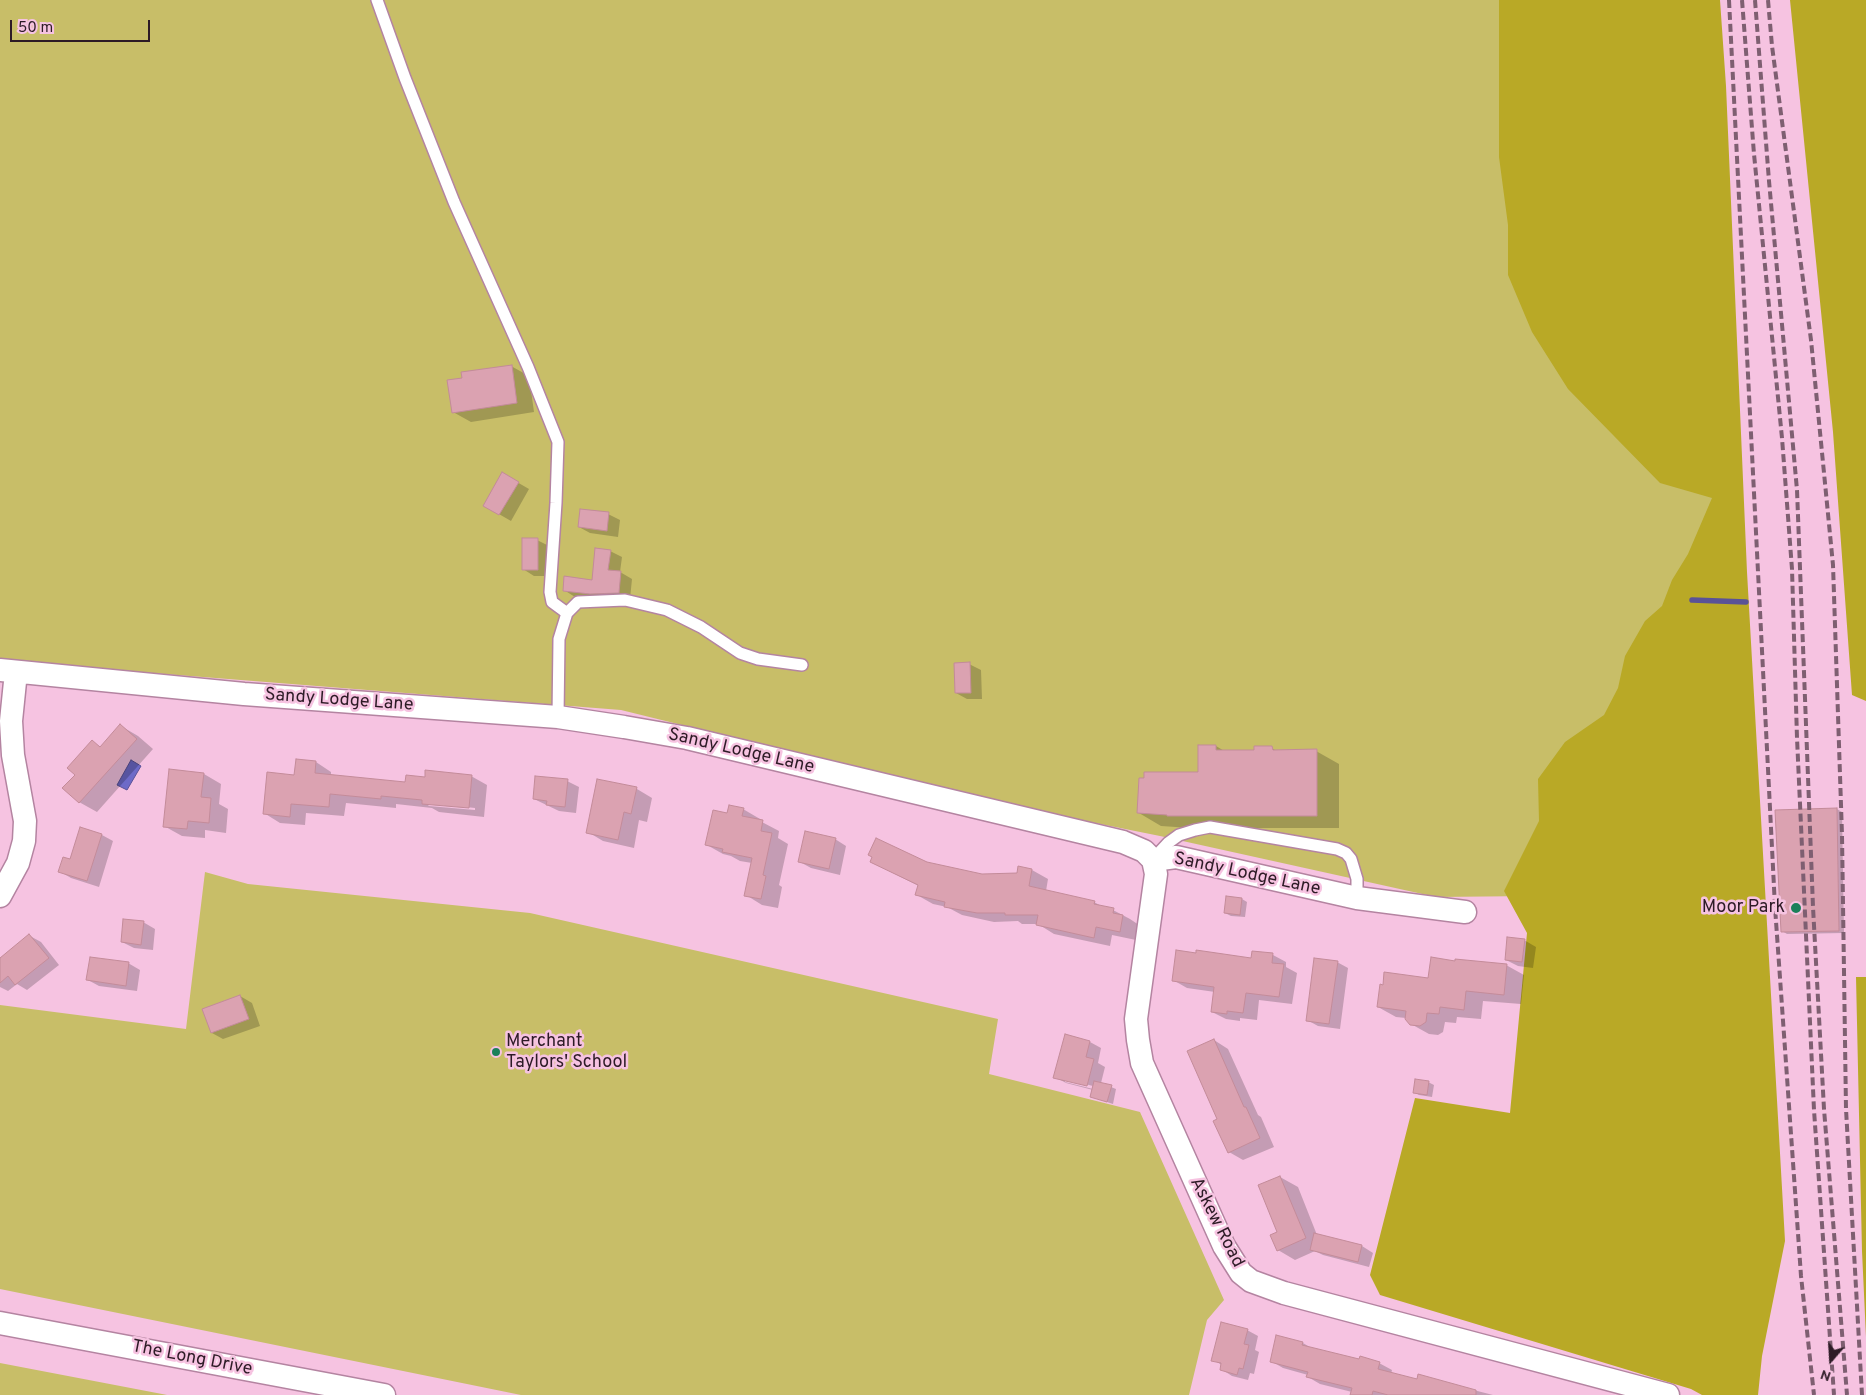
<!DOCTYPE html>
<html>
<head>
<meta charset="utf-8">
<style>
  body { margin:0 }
  #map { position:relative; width:1866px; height:1395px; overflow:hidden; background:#f6c3e1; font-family:Overpass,sans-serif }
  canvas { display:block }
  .north { position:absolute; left:1806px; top:1335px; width:50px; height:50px; -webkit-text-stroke:4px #f6c3e1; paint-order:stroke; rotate:199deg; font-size:14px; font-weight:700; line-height:20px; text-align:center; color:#2d1b26 }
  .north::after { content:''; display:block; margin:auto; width:18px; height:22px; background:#2d1b26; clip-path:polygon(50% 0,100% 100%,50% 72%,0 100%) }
  .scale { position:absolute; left:10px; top:20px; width:140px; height:22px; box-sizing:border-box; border:2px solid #2d1b26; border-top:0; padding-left:6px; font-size:15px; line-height:18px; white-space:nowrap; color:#2d1b26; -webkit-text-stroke:4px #f6c3e1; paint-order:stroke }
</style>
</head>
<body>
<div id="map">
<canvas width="1866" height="1395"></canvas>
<div class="north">N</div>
<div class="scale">50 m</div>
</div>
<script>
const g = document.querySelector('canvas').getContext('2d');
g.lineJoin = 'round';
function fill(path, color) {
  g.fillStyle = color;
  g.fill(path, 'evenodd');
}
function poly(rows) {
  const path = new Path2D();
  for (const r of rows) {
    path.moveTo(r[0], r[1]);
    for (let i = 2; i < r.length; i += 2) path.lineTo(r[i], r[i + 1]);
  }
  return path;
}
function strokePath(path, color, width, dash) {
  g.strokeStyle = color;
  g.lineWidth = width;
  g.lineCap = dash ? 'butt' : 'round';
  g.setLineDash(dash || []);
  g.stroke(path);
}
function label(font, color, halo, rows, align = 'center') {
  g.font = font + ' Overpass,sans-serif';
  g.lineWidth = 5;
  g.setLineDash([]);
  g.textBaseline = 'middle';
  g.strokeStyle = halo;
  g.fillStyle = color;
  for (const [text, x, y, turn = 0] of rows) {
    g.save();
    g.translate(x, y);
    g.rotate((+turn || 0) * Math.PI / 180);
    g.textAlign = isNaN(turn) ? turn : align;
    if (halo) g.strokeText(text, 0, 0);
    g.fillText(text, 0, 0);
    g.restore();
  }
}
const green = poly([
  [0,0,1668,0,1712,497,1732,894,1436,897,1160,836,1011,806,621,710,0,661],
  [205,872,248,884,530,913,998,1019,989,1074,1140,1112,1224,1300,1207,1320,1189,1395,521,1395,0,1289,0,1005,186,1029],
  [0,1363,162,1394,167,1395,0,1395]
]);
const forest = poly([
  [1499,0,1720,0,1726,86,1747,572,1785,1241,1762,1356,1758,1395,1702,1395,1691,1389,1380,1295,1370,1275,1415,1098,1510,1113,1527,933,1504,891,1539,821,1538,779,1565,742,1604,715,1618,688,1625,656,1645,621,1662,606,1672,580,1688,554,1712,498,1660,483,1568,389,1532,332,1508,275,1508,225,1499,157],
  [1790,0,1866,0,1866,701,1852,695,1833,432],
  [1856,977,1866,977,1866,1337,1862,1251]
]);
const water = poly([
  [131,760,141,766,127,790,117,785,131,760]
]);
const shadow = poly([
  [511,366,529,376,534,412,471,422,453,412],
  [503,474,529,489,511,521,485,506],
  [608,514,620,520,618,537,590,533,579,527],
  [537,540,549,546,549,576,534,576,523,569],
  [610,551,622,557,620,572,632,579,630,599,602,600,575,597,564,590,593,581],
  [969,664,981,670,982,699,967,699,956,693],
  [121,726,138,736,153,749,97,812,79,802,76,775,92,742,101,747],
  [1200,746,1216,746,1226,752,1256,752,1271,748,1277,751,1316,751,1339,764,1339,828,1191,828,1161,826,1139,813,1200,774],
  [316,762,331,772,331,776,406,783,426,778,471,776,487,785,484,817,439,812,432,808,396,804,396,808,346,803,344,816,306,813,305,825,280,823,264,813,296,777],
  [426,803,475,808,475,810,429,806],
  [204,774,221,784,219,804,228,809,226,833,205,830,205,838,182,836,164,826],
  [567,781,579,787,576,813,559,811,534,799],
  [637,789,652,798,647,822,639,820,634,848,603,841,588,832],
  [743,809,760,819,760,821,779,831,778,838,788,844,779,885,782,887,778,908,762,905,746,895,752,863,740,861,731,856,723,854,707,845,728,814],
  [1837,809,1842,812,1844,933,1787,934,1782,931],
  [80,828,102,835,113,841,99,887,71,878,59,871,70,860],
  [835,839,846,846,840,875,811,868,800,862],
  [871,862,927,863,982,875,1018,875,1032,870,1048,879,1046,891,1094,902,1103,907,1113,910,1130,919,1139,925,1136,940,1112,935,1110,946,1054,934,1038,924,1022,924,1018,921,994,922,962,915,947,907,933,904,917,895,919,886],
  [1242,899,1247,902,1245,917,1231,916,1225,913],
  [143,922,155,929,153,950,134,948,122,942],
  [30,936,41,942,59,965,27,990,17,984,8,991,0,987,0,959],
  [1524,940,1536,947,1533,968,1518,966,1506,960],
  [1253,952,1273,955,1286,962,1286,967,1297,973,1292,1004,1259,1000,1257,1020,1240,1018,1240,1021,1226,1019,1212,1012,1215,992,1187,988,1173,980,1252,960],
  [1337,962,1348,968,1340,1029,1318,1026,1307,1020],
  [128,963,140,970,137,991,99,986,88,980],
  [1456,963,1506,965,1524,975,1521,1004,1483,1001,1481,1019,1457,1017,1456,1023,1445,1022,1443,1032,1438,1035,1429,1034,1411,1024,1406,1018,1396,1017,1378,1007,1429,980],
  [240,996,252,1003,260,1026,223,1039,212,1033],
  [1065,1036,1090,1042,1101,1048,1098,1063,1105,1067,1101,1083,1116,1089,1113,1104,1092,1097,1093,1090,1066,1083,1055,1077],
  [1065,1079,1093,1086,1093,1089,1065,1082],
  [1214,1040,1228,1049,1258,1115,1261,1117,1274,1147,1243,1160,1229,1152,1219,1120],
  [1428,1082,1434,1085,1432,1097,1419,1095,1414,1092],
  [1280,1177,1298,1187,1317,1235,1362,1246,1373,1253,1369,1267,1323,1255,1315,1251,1295,1260,1278,1250],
  [1247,1330,1258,1336,1255,1350,1259,1352,1254,1374,1250,1373,1248,1380,1232,1376,1221,1369,1222,1365,1213,1360],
  [1277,1337,1303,1343,1313,1349,1360,1361,1379,1363,1392,1370,1391,1374,1417,1381,1419,1376,1493,1395,1351,1395,1352,1392,1320,1384,1308,1377,1308,1375,1283,1368,1271,1361]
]);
const stream = poly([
  [1692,600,1746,602]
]);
const building = poly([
  [512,365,517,403,452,413,447,380,462,378,461,372,512,365],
  [502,472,519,482,499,515,483,506,502,472],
  [580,509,609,512,607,531,578,527,580,509],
  [522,538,538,538,538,570,522,570,522,538],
  [595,548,611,550,608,570,621,571,619,593,590,594,563,591,564,576,592,580,595,548],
  [970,662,971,693,955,693,954,663,970,662],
  [120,724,137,739,79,803,62,788,75,775,67,768,92,740,100,747,120,724],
  [1198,745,1216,745,1216,750,1254,750,1254,746,1272,746,1273,750,1317,749,1317,816,1167,816,1167,815,1137,813,1139,778,1144,778,1144,772,1198,772,1198,745],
  [296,759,316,761,315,773,405,782,406,775,425,777,425,770,472,775,469,808,422,804,422,800,381,796,381,799,330,794,329,807,291,804,290,817,263,814,267,772,294,775,296,759],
  [169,769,204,773,201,797,211,798,209,823,188,821,187,829,163,827,169,769],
  [535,776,568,779,565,807,546,805,547,801,533,799,535,776],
  [597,779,637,787,631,814,624,812,618,840,586,833,597,779],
  [729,805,744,808,742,816,763,820,761,831,772,833,763,875,766,876,761,899,744,896,752,858,722,852,723,849,705,845,713,810,727,813,729,805],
  [1837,808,1839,931,1781,932,1775,810,1837,808],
  [80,827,102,834,87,881,58,872,63,857,70,859,80,827],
  [805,831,836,838,829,869,798,862,805,831],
  [876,838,927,862,982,874,1017,873,1018,866,1032,869,1029,886,1095,901,1094,904,1114,908,1113,913,1123,915,1120,932,1096,927,1094,938,1036,925,1038,915,1005,915,1005,913,977,913,944,907,945,902,915,895,918,885,870,862,872,857,868,855,876,838],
  [1226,896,1242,898,1240,915,1224,913,1226,896],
  [123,919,144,921,141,945,121,942,123,919],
  [29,934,49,958,15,985,8,976,0,983,0,958,29,934],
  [1507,937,1525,939,1522,962,1505,960,1507,937],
  [1176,950,1196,953,1196,950,1251,958,1252,951,1273,953,1272,963,1284,964,1279,997,1246,993,1243,1013,1227,1011,1227,1014,1211,1012,1214,987,1172,981,1176,950],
  [90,957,129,962,126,986,86,980,90,957],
  [1431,957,1455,961,1455,959,1507,964,1504,995,1466,991,1464,1010,1440,1007,1439,1014,1427,1013,1426,1022,1420,1026,1410,1025,1405,1019,1406,1011,1377,1007,1380,984,1383,985,1384,972,1428,978,1431,957],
  [1314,958,1338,961,1329,1024,1306,1021,1314,958],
  [240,995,249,1019,211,1033,202,1009,240,995],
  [1065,1034,1090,1041,1086,1057,1094,1059,1087,1086,1053,1078,1065,1034],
  [1214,1039,1244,1107,1246,1107,1260,1138,1228,1153,1213,1121,1217,1119,1187,1051,1214,1039],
  [1415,1079,1429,1081,1427,1095,1413,1093,1415,1079],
  [1094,1081,1112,1085,1107,1102,1090,1097,1094,1081],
  [1280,1176,1306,1238,1277,1251,1270,1235,1277,1232,1258,1185,1280,1176],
  [1314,1233,1362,1245,1358,1262,1310,1250,1314,1233],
  [1221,1322,1248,1329,1244,1344,1249,1345,1243,1369,1239,1368,1237,1375,1220,1370,1221,1363,1211,1361,1221,1322],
  [1276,1335,1303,1342,1302,1345,1359,1359,1360,1356,1380,1362,1378,1369,1417,1379,1418,1374,1476,1390,1476,1395,1388,1395,1373,1391,1372,1395,1350,1395,1352,1388,1306,1377,1308,1372,1270,1362,1276,1335]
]);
const lane = poly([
  [377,0,405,78,454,202,528,367,558,442,556,503,550,592,552,602,567,613],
  [558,717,559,639,567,613,578,602,625,600,667,610,701,627,740,653,758,659,802,665],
  [1154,858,1168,843,1179,835,1195,830,1210,827,1337,849,1346,853,1351,859,1357,879,1357,898]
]);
const street = poly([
  [0,670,244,694,558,717,624,727,687,738,1123,842,1144,851,1153,860,1176,857,1357,898,1465,912],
  [1153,860,1156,874,1136,1019,1138,1040,1142,1063,1224,1246,1241,1273,1251,1281,1284,1293,1668,1395],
  [0,896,18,863,24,841,25,821,13,755,11,721,16,672],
  [0,1323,384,1395]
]);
const rail = poly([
  [1729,0,1775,907,1801,1276,1814,1395],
  [1742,0,1754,154,1782,438,1792,569,1797,738,1814,1110,1834,1395],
  [1755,0,1769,181,1797,490,1813,907,1824,1109,1847,1395],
  [1768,0,1772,46,1811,340,1833,565,1842,835,1846,1109,1862,1395]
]);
const markers = [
  [1796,908,6,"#1b8059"],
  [496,1052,5,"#1b8059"]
];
const streetNames = [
  ["Sandy Lodge Lane",339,701,4],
  ["Sandy Lodge Lane",741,752,13],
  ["Sandy Lodge Lane",1247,875,12],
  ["Askew Road",1216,1223,63],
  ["The Long Drive",192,1359,11]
];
const poiNames = [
  ["Moor Park",1785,908],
  ["Merchant",506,1042,"left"],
  ["Taylors' School",506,1063,"left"]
];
fill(green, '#c8be68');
fill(forest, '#b9a926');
fill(water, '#6d6ac8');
strokePath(water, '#5a5297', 1);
fill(shadow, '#0003');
strokePath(stream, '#5a5297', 5.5);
fill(building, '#dba2b1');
strokePath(building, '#c38b99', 1);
strokePath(lane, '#b484a1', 14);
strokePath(street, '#b484a1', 25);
strokePath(lane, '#fff', 11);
strokePath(street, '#fff', 22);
strokePath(rail, '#7e5f71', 4, [8, 4]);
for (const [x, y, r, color] of markers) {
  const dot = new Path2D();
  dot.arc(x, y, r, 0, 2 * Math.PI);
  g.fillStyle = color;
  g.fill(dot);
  strokePath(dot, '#f6c3e1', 2);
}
label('18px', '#2d1b26', '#f6c3e1', streetNames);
label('18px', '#2d1b26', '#f6c3e1', poiNames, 'right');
</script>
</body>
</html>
